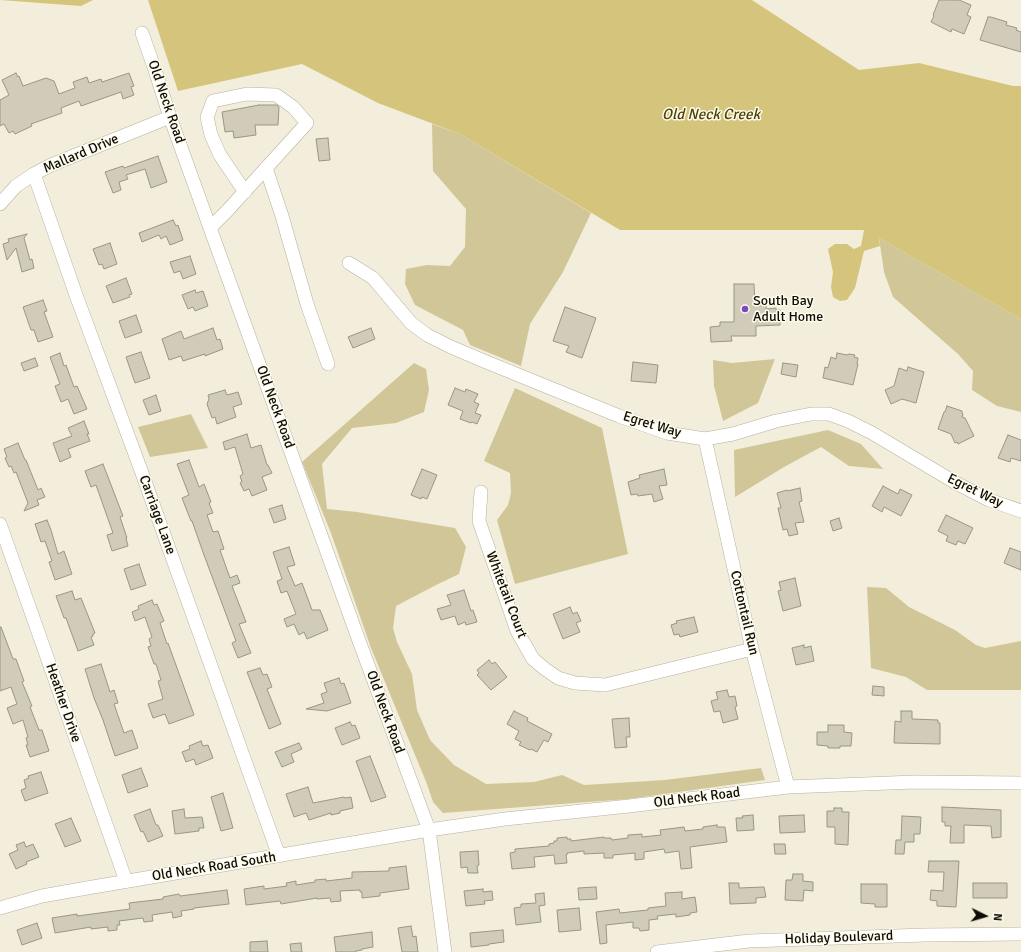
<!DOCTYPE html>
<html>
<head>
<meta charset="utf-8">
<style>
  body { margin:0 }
  #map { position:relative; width:1021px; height:952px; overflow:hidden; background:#f2eedb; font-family:Signika,sans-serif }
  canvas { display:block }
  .north { position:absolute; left:965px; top:896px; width:40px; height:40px; -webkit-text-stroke:3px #fefbec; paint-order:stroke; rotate:95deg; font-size:11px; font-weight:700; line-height:16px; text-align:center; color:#0d0c06 }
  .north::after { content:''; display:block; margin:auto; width:14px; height:18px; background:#0d0c06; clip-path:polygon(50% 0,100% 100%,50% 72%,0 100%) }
</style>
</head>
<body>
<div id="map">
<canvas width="1021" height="952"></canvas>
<div class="north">N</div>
</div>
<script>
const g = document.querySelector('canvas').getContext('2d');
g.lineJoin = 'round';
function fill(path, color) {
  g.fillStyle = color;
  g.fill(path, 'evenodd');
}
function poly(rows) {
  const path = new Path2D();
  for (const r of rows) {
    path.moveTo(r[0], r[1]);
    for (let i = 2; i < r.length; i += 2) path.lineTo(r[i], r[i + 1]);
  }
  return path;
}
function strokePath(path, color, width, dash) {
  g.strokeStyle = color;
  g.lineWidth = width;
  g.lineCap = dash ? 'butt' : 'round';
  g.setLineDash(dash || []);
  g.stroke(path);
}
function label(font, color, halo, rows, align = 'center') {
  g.font = font + ' Signika,sans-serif';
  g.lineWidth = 3;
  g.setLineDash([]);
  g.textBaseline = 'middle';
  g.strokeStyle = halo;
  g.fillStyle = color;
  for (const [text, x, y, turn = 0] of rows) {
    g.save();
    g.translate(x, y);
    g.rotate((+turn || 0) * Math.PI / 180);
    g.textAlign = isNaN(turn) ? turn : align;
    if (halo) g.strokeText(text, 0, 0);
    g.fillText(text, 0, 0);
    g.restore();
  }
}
const green = poly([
  [432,124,460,134,591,213,563,272,530,324,521,366,470,345,463,330,415,305,405,284,406,269,427,265,450,266,465,247,466,209,433,171],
  [879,238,1021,319,1021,412,997,406,972,390,973,371,958,354,893,297,884,272],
  [775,359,758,403,723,421,714,386,713,360,732,363],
  [414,363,426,369,429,390,424,412,396,423,352,428,322,464,327,509,357,512,455,528,466,547,459,574,436,585,396,606,393,628,397,642,412,674,417,710,430,740,454,765,486,784,534,782,562,775,584,785,665,780,761,768,765,780,628,799,443,813,433,802,427,784,371,648,331,533,302,462],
  [515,388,602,428,628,554,515,584,497,520,508,505,511,493,510,473,484,461],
  [191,414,208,448,150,457,138,427],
  [828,430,861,444,883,469,849,466,821,447,784,467,735,497,734,450],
  [867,587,886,588,909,607,955,630,976,645,985,648,1021,641,1021,690,927,690,906,677,871,668]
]);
const water = poly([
  [0,0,93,0,81,6],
  [148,0,752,0,859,70,919,63,1013,86,1021,86,1021,319,879,238,880,246,864,251,855,288,847,300,840,301,833,297,831,287,833,272,828,249,835,244,847,244,854,249,861,246,864,230,620,230,460,134,378,103,302,64,178,91]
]);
const building = poly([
  [939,0,959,0,971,5,967,15,971,17,964,34,952,29,951,32,931,22,934,16,933,15,939,0],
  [988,17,991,17,1007,22,1006,25,1017,28,1016,30,1021,32,1021,52,980,40,988,17],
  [16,73,18,77,19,76,23,86,46,78,54,81,59,94,75,88,73,82,87,77,89,83,101,79,102,82,129,73,134,86,131,87,134,95,123,99,121,92,81,106,79,101,61,108,62,113,31,124,32,126,15,134,13,131,9,133,4,124,0,126,0,100,9,95,2,80,16,73],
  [259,105,277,105,279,107,278,125,255,125,256,135,234,138,233,131,225,132,222,112,259,105],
  [328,138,330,160,319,161,316,139,328,138],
  [158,156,167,182,151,188,145,169,126,175,128,179,119,182,121,190,113,193,105,172,123,166,124,168,158,156],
  [173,220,176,226,178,225,183,240,170,245,166,236,161,239,159,235,142,242,139,233,173,220],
  [27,234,24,238,30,260,32,259,34,268,22,272,16,248,7,260,3,244,9,242,8,239,27,234],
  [110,243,117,264,104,269,102,264,99,265,93,249,110,243],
  [190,256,196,274,183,279,180,271,174,273,170,262,190,256],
  [126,278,132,294,129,295,130,297,113,303,106,286,126,278],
  [734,284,754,284,755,305,766,305,766,309,776,308,776,310,780,310,780,325,756,326,756,336,731,336,732,341,711,342,710,327,720,326,720,322,734,322,734,284],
  [195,290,196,293,203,291,208,306,195,311,193,307,188,309,182,295,195,290],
  [43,300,47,311,44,312,53,337,38,342,34,330,31,330,23,307,43,300],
  [565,307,596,318,582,358,566,352,569,346,553,341,565,307],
  [136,315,142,332,125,338,119,321,136,315],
  [213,328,217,340,220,339,223,349,205,356,205,354,183,361,181,356,169,360,162,339,181,331,184,339,213,328],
  [371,328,375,339,353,348,348,337,371,328],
  [141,352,150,378,135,383,126,357,141,352],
  [60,353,64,366,66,365,74,387,77,386,87,409,74,414,68,399,61,402,55,386,60,384,50,357,60,353],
  [837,353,847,355,849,354,855,355,854,357,858,358,857,364,858,364,853,385,823,378,825,367,828,368,831,357,836,359,837,353],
  [35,358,38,366,24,371,21,363,35,358],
  [633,362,658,365,656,383,631,381,633,362],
  [783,363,798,365,796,377,781,374,783,363],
  [908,367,924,372,916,403,902,399,891,404,885,390,894,386,899,368,907,371,908,367],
  [455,388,465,392,466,389,478,394,474,402,479,404,475,413,481,415,477,424,472,422,471,423,460,419,463,411,448,405,455,388],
  [225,390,227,395,238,392,242,404,233,407,236,417,217,424,215,417,212,418,207,404,209,399,208,395,225,390],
  [156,395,161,411,149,415,143,400,156,395],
  [947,406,962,411,962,413,963,414,962,417,965,418,974,436,958,444,957,442,955,443,951,434,938,429,944,412,945,412,947,406],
  [84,421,89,434,87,434,90,441,68,449,71,457,60,462,53,443,72,436,68,428,84,421],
  [247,434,251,448,261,445,267,465,268,465,272,473,262,477,267,490,252,496,249,489,244,491,240,483,242,482,240,476,243,474,235,447,225,450,223,442,247,434],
  [1008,435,1021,440,1021,461,1011,458,1010,462,998,458,1008,435],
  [18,443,25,460,26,460,38,490,41,488,45,497,37,500,39,505,24,511,28,503,16,472,14,473,11,466,9,467,5,458,7,457,4,449,18,443],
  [189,460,199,487,204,484,211,502,209,503,213,513,207,515,213,532,218,531,224,549,220,550,230,578,237,575,240,583,232,586,246,622,239,624,251,653,238,658,232,643,236,641,204,555,192,521,191,521,182,498,189,495,177,464,189,460],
  [103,464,123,516,120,517,127,538,126,538,128,546,112,551,107,535,113,533,96,485,91,487,85,471,103,464],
  [422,469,437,475,427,499,422,497,421,499,411,495,422,469],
  [664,469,667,485,659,486,663,499,654,502,652,494,638,496,637,494,631,495,628,482,640,478,639,475,664,469],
  [883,486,898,494,900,489,912,495,901,516,884,507,882,512,872,506,883,486],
  [800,488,802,501,799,502,804,522,795,523,798,534,789,536,787,529,783,530,778,508,781,508,777,493,787,490,787,491,800,488],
  [282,505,286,519,274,523,269,509,282,505],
  [946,515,973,528,965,544,958,541,956,545,946,541,948,536,938,531,946,515],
  [839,518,842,528,833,531,830,521,839,518],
  [47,520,51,530,58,554,64,551,72,574,55,580,49,562,52,561,45,541,41,542,35,524,47,520],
  [289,547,295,565,287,567,295,586,302,583,312,610,320,610,328,630,307,639,304,632,299,635,294,624,287,627,284,619,296,614,287,591,281,593,277,581,282,579,273,552,289,547],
  [1010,548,1021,552,1021,570,1004,563,1010,548],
  [139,564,146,585,131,590,124,569,139,564],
  [795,578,801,606,783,611,778,591,781,590,779,582,795,578],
  [464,590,471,611,473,610,477,622,466,625,465,622,458,625,455,616,441,620,437,609,451,605,447,595,464,590],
  [72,591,75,600,81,598,95,633,93,634,93,636,91,637,94,645,78,651,66,618,64,618,56,596,72,591],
  [152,600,154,605,157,604,164,621,160,623,167,644,168,643,194,715,169,724,165,714,153,718,148,704,163,699,158,681,161,680,156,664,154,664,148,647,151,646,149,639,152,637,145,617,135,621,132,612,139,609,138,606,152,600],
  [570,607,573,614,577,612,581,621,576,623,580,632,563,639,553,614,570,607],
  [694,617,698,632,680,637,679,634,674,635,671,625,677,623,676,621,694,617],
  [0,627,1,627,13,659,16,659,24,681,22,682,32,706,30,707,39,730,42,730,49,751,30,757,26,745,28,745,26,738,28,737,23,720,13,724,7,708,17,704,11,687,0,691,0,627],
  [804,645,804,648,811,646,814,661,796,665,792,648,804,645],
  [489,660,492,664,495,662,507,677,491,690,477,675,479,673,477,670,489,660],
  [101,664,110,692,114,690,118,703,114,704,124,733,132,730,138,748,115,756,103,720,94,698,85,669,101,664],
  [260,668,263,675,267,674,272,687,267,689,281,724,269,729,247,672,260,668],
  [339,678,341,684,344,683,351,703,327,711,306,709,324,703,321,694,327,692,324,683,339,678],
  [873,686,884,687,884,696,872,695,873,686],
  [727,690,729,697,735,696,737,706,735,707,738,719,723,723,720,711,714,712,711,701,718,699,716,692,727,690],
  [514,711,528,718,527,721,552,734,548,742,544,740,537,752,531,749,530,750,519,745,521,742,515,739,519,731,507,724,514,711],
  [901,711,912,711,912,719,938,720,938,723,940,723,940,744,894,743,895,721,901,722,901,711],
  [629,718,630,737,626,737,627,747,615,748,612,719,629,718],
  [350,722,352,726,355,725,360,738,342,745,335,728,350,722],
  [828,725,844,725,844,732,852,733,851,746,840,746,840,748,828,748,828,746,817,745,817,732,828,732,828,725],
  [201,741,203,746,208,745,213,758,196,765,194,759,186,762,182,752,190,749,189,746,201,741],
  [299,743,302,749,291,754,294,762,282,767,275,752,299,743],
  [370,756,386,797,371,802,356,761,370,756],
  [141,768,148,786,128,793,122,775,141,768],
  [41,772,48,793,25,801,21,790,26,788,24,780,29,778,28,776,41,772],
  [308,787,313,803,344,797,345,798,351,797,353,808,340,811,340,813,331,815,331,813,309,820,306,813,294,817,286,794,308,787],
  [223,793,233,828,221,831,211,797,223,793],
  [942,807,1001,810,1001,837,992,838,991,826,964,825,964,843,950,843,951,826,945,826,945,822,942,822,942,807],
  [834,808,842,808,842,812,849,812,848,845,835,844,835,827,827,827,827,811,834,811,834,808],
  [150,809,156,825,158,825,163,836,148,842,143,831,141,832,134,815,150,809],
  [184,809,185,818,202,817,204,828,199,828,199,831,175,834,172,811,184,809],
  [753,815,754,830,737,831,736,818,743,818,742,816,753,815],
  [804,815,805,832,780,833,779,816,804,815],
  [902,816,921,817,920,834,914,834,914,842,905,842,904,854,895,854,896,840,901,840,902,816],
  [71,818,81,841,65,847,55,824,71,818],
  [717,825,717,827,725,827,727,842,690,847,692,868,681,869,679,851,665,853,664,849,644,852,644,859,635,860,635,853,613,855,613,858,604,858,604,853,584,854,584,851,567,853,567,855,566,855,567,863,555,864,554,855,534,857,535,867,512,869,510,853,515,852,515,849,549,846,549,844,554,843,554,841,557,841,557,838,567,837,567,839,571,839,571,841,604,837,604,838,611,838,612,840,628,838,628,835,642,834,642,837,661,835,660,830,684,827,685,831,703,829,703,827,717,825],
  [24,842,26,847,33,844,39,857,26,862,27,864,16,869,9,854,18,850,16,845,24,842],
  [774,844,785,844,786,854,775,854,774,844],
  [478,851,479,865,477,866,478,873,468,873,467,867,461,868,460,852,478,851],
  [929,861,959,861,956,907,937,906,937,901,930,900,931,890,943,891,944,872,928,872,929,861],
  [406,866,409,889,380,893,380,896,362,898,362,892,360,892,360,890,340,891,341,901,331,902,330,898,317,899,317,898,281,904,280,901,246,905,244,889,264,886,264,889,287,886,286,883,296,881,296,885,315,882,315,880,326,879,326,881,352,878,352,872,389,871,389,868,406,866],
  [793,874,803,874,803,881,813,882,813,891,804,890,803,901,785,900,786,880,792,880,793,874],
  [729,883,739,883,739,888,764,887,766,897,756,898,756,903,730,904,729,883],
  [973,883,1007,883,1007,898,973,898,973,883],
  [861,884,887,884,887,907,875,907,875,904,861,903,861,884],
  [596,887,597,899,579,900,578,888,596,887],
  [483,889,483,892,492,891,493,900,484,901,485,904,466,906,464,891,483,889],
  [227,890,229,904,194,908,194,909,181,911,182,916,173,918,172,912,152,915,153,921,144,922,143,918,119,921,120,925,117,925,117,930,108,931,108,927,91,929,91,927,55,933,52,918,77,914,77,916,130,909,129,903,163,899,163,897,179,894,180,896,227,890],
  [682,892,682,899,695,897,697,912,690,913,690,915,676,917,676,914,657,916,658,919,649,920,649,930,640,931,639,928,633,928,633,922,606,925,607,943,600,944,596,912,619,909,620,913,648,910,648,908,666,906,665,893,682,892],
  [544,893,545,905,539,906,541,922,516,925,514,908,521,907,521,904,536,903,535,894,544,893],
  [579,908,581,930,559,932,557,910,579,908],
  [37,923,42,938,22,945,17,930,37,923],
  [411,926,413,937,416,936,418,952,402,952,398,928,411,926],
  [503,930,504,942,489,944,489,945,471,947,470,933,503,930],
  [372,932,373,947,362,949,362,950,356,951,356,952,336,952,334,937,372,932],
  [267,941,268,952,250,952,250,942,267,941],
  [301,943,302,952,291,952,290,944,301,943]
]);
const minor = poly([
  [142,33,155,70,170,117,358,638,429,830,445,952],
  [266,168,282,216,307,304,328,364],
  [34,174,76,295,142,473,279,856],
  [0,204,16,186,34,174,51,165,170,117],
  [210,228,227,211,307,123,293,107,276,95,247,94,213,101,207,117,211,135,220,155,245,192],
  [349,263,373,278,411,323,427,335,451,347,484,361,619,416,667,433,705,439,733,434,776,421,811,414,829,414,848,421,872,433,956,483,989,500,1021,511],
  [705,439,752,649,788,787],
  [481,492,479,521,517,631,533,659,545,669,558,678,575,683,605,685,752,649],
  [0,524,126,881],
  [0,908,42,896,87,888,429,830,505,819,629,806,788,787,915,782,1021,783],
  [657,952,749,941,925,935,1021,934]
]);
const markers = [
  [745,309,4,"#7849c2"]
];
const streetNames = [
  ["Old Neck Road",166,102,71],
  ["Mallard Drive",81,154,-23],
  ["Old Neck Road",275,407,70],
  ["Egret Way",652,425,17],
  ["Egret Way",975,491,26],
  ["Carriage Lane",157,515,70],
  ["Whitetail Court",506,595,69],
  ["Cottontail Run",744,613,77],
  ["Heather Drive",63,703,71],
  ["Old Neck Road",385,712,70],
  ["Old Neck Road",697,798,-7],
  ["Old Neck Road South",214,867,-9],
  ["Holiday Boulevard",839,938,-2]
];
const poiNames = [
  ["South Bay",753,301],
  ["Adult Home",753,317]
];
const waterNames = [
  ["Old Neck Creek",711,115]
];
fill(green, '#d1c697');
fill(water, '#d5c57c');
fill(building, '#d0ccb9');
strokePath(building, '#9a9684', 1);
strokePath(minor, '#b5b19f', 14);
strokePath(minor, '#fff', 13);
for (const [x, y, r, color] of markers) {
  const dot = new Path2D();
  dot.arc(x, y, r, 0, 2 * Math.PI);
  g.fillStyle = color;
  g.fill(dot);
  strokePath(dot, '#fefbec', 1.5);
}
label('14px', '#0d0c06', '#fefbec', streetNames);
label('14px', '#0d0c06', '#fefbec', poiNames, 'left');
label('italic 15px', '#4d4105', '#fefbec', waterNames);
</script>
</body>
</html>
